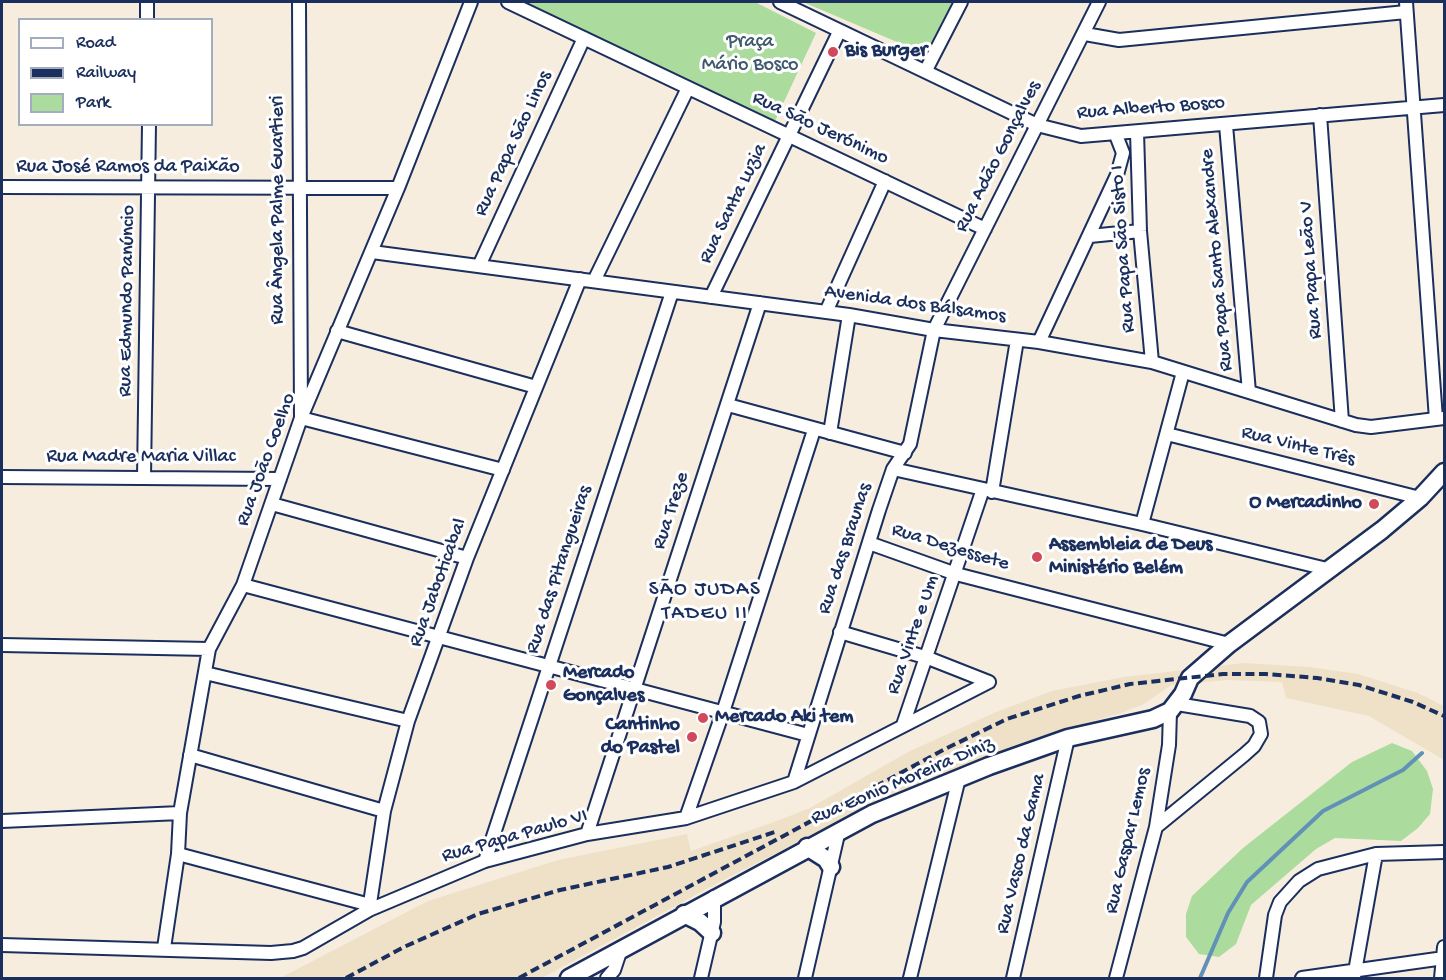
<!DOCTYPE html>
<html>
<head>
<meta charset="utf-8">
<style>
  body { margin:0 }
  #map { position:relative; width:1446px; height:980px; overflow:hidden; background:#f6eddf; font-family:"Gochi Hand",sans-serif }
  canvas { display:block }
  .frame { position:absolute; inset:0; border:3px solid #1b2f5e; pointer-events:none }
  .legend { position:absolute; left:18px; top:18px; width:195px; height:108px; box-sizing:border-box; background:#fff; border:2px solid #a4acbf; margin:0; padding:8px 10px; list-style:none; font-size:18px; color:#1b2f5e }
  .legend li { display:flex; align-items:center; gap:12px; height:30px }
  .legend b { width:30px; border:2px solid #a4acbf }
</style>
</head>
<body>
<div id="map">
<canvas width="1446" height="980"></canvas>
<div class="frame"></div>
<ul class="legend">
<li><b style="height:8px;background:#fff"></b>Road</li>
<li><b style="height:8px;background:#1b2f5e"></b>Railway</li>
<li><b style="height:16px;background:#abdc9d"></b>Park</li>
</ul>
</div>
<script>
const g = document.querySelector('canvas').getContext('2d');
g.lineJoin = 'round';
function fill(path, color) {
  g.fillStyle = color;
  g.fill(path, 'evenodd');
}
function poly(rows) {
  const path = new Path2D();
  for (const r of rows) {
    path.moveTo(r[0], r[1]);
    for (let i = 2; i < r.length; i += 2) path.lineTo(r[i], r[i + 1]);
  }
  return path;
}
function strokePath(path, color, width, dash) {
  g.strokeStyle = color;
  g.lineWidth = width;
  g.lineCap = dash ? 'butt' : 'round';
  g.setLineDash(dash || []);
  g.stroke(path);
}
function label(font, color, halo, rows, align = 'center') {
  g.font = font + ' "Gochi Hand",sans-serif';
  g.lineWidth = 6;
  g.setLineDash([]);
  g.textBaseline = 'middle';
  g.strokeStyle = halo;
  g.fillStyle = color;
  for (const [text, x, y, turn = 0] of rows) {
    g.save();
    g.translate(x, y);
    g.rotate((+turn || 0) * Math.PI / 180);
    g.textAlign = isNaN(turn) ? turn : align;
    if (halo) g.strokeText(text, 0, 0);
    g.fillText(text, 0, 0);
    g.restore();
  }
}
const built = poly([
  [1244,663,1309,667,1358,674,1418,693,1444,706,1444,760,1369,716,1286,698,1282,682,1227,680,1171,685,1144,704,1121,713,1035,738,889,797,727,878,542,978,280,978,428,901,558,860,687,834,691,851,774,822,810,808,908,752,996,712,1052,691,1124,677]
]);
const green = poly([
  [521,2,755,2,816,33,775,121],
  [803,2,952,2,925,54],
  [1392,743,1412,751,1427,771,1433,789,1430,814,1418,828,1401,841,1335,838,1316,849,1251,905,1236,944,1219,957,1199,954,1186,937,1186,914,1192,896,1243,848,1352,762]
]);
const stream = poly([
  [1200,978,1228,913,1247,882,1323,811,1403,770,1422,753]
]);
const minor = poly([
  [147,2,147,20],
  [299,2,301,418,503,470],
  [508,2,985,229],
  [780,2,1037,125,1081,136,1444,105],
  [1406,2,1436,419],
  [1085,34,1119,40,1406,12],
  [926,70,961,2],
  [1320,115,1342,421],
  [1226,125,1249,392],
  [1137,132,1140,231,1152,362],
  [2,187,398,188],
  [1090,236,1140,231],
  [372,252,849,315,934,330,1039,342,1152,362,1356,425,1371,427,1444,418],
  [479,266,584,38],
  [594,281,688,88],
  [711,297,839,32],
  [826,312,885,181],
  [337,331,536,387],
  [1039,342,1117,175,1123,153,1116,135],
  [728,405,905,453],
  [830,433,849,315],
  [1167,434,1420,498],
  [893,469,1142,524,1331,570],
  [2,477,280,479],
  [144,478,149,124],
  [992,492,1017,340],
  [272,504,467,558],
  [1142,524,1183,372],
  [869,543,956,574,1229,644],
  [243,585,808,735],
  [840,632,928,658,989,682],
  [2,645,209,649],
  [205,673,408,721],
  [903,725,983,489],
  [190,755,384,811],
  [794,782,879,510,893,469,910,444,934,330,1099,2],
  [686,818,723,712,814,430],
  [2,821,180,813],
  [1156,827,1244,755,1254,746,1261,734,1259,722,1250,716,1177,704],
  [587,834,760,303],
  [178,854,370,905],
  [485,861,672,292],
  [369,910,384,811,408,721,467,558,580,279],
  [2,945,271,953,293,951,303,948,369,910,485,861,587,834,686,818,794,782,989,682],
  [164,948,178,854,180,813,209,649,243,585,301,418,398,188,471,2],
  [1354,977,1376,854],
  [607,978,614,970,621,949],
  [701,978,714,922,714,897],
  [805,978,839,830],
  [910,978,959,778],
  [1013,978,1068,738],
  [1116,978,1156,827,1169,745,1170,711],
  [1266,978,1275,915,1280,902,1299,881,1318,869,1376,854,1444,852],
  [1302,978,1444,958],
  [1441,978,1444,947]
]);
const secondary = poly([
  [807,847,826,859,831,867],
  [684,914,700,922,712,933],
  [569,978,872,814,989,766,1068,738,1153,719,1170,711,1183,694,1190,678,1229,644,1382,530,1420,498,1444,472]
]);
const rail = poly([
  [346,978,404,947,478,914,560,890,668,867,778,831],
  [519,978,947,748,1007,719,1079,696,1130,684,1223,674,1266,674,1317,678,1359,685,1413,702,1444,716]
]);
const markers = [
  [833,52,6,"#d1495b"],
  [1374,504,6,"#d1495b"],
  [1037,557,6,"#d1495b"],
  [551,685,6,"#d1495b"],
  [703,718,6,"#d1495b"],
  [692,737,6,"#d1495b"]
];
const parkNames = [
  ["Praça",750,43],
  ["Mário Bosco",750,66]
];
const poiNames = [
  ["Bis Burger",845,52],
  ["O Mercadinho",1362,504,"right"],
  ["Assembleia de Deus",1049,546],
  ["Ministério Belém",1049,569],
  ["Mercado",563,674],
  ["Gonçalves",563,697],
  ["Mercado Aki tem",715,718],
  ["Cantinho",680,726,"right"],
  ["do Pastel",680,749,"right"]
];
const streetNames = [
  ["Rua Alberto Bosco",1151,109,-4],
  ["Rua São Jerónimo",820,129,25],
  ["Rua Papa São Linos",514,144,-65],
  ["Rua Adão Gonçalves",999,157,-63],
  ["Rua José Ramos da Paixão",128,168],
  ["Rua Santa Luzia",734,204,-64],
  ["Rua Ângela Palme Guartieri",279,210,-90],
  ["Rua Papa São Sisto I",1124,249,-94],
  ["Rua Papa Santo Alexandre",1218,260,-95],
  ["Rua Papa Leão V",1312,270,-94],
  ["Rua Edmundo Panúncio",128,301,-89],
  ["Avenida dos Bálsamos",915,305,8],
  ["Rua Vinte Três",1298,447,14],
  ["Rua Madre Maria Villac",141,458],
  ["Rua João Coelho",267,460,-70],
  ["Rua Treze",672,511,-72],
  ["Rua Dezessete",950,548,17],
  ["Rua das Braunas",846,549,-72],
  ["Rua das Pitangueiras",560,570,-72],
  ["Rua Jaboticabal",439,583,-70],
  ["Rua Vinte e Um",914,635,-71],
  ["Rua Eonio Moreira Diniz",903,782,-23],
  ["Rua Papa Paulo VI",515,837,-16],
  ["Rua Gaspar Lemos",1129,841,-77],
  ["Rua Vasco da Gama",1022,854,-77]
];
const neighbourhoodNames = [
  ["SÃO JUDAS",705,591],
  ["TADEU II",705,615]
];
fill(built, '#efe0c8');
fill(green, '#abdc9d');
strokePath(stream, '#6291b8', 4);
strokePath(minor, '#1b2f5e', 16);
strokePath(secondary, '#1b2f5e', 21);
strokePath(minor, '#fff', 12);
strokePath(secondary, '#fff', 16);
strokePath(rail, '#1b2f5e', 4, [9, 4.5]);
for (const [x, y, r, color] of markers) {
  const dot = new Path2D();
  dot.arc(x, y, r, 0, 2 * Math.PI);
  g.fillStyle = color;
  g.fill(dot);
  strokePath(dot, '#fff', 2);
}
label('20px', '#3f5a6e', '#fff', parkNames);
label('bold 20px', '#1b2f5e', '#fff', poiNames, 'left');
label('20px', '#1b2f5e', '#fff', streetNames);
g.letterSpacing = '1.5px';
label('21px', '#1b2f5e', '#fff', neighbourhoodNames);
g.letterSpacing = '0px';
</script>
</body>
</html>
